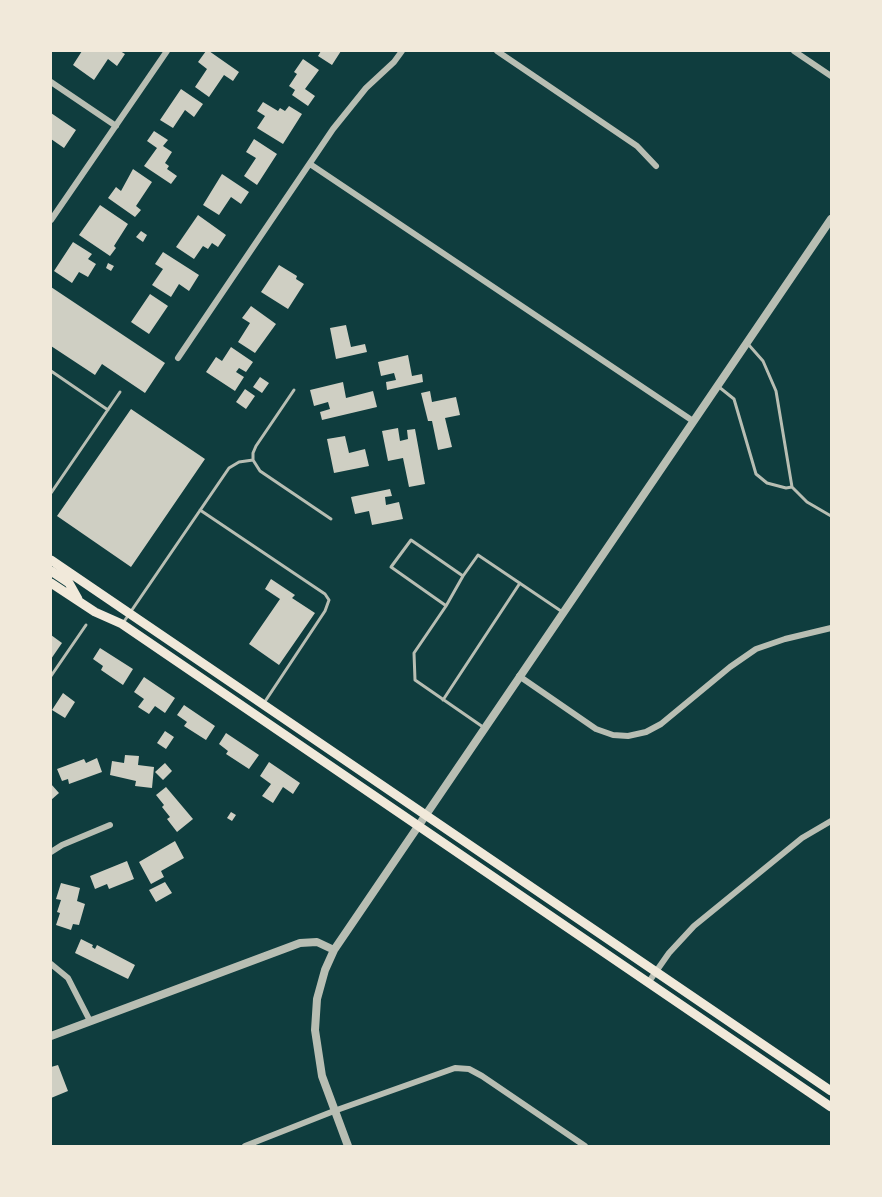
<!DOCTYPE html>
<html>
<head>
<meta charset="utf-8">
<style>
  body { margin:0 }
  #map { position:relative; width:882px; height:1197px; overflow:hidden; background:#0f3d3e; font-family:Rubik,sans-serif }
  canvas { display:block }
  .frame { position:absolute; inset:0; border:52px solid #f1e9da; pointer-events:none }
</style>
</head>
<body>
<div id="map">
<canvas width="882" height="1197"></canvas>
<div class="frame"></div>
</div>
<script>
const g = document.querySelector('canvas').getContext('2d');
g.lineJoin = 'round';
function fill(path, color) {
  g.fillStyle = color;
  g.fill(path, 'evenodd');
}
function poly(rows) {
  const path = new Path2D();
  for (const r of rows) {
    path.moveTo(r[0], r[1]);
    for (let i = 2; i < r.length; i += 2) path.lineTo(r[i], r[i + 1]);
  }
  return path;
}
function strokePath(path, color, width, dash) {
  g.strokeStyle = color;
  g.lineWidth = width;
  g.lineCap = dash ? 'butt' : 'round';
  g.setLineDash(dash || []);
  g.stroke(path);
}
const building = poly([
  [82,51,120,51,125,54,117,66,108,59,94,80,73,65],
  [206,51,209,51,239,72,233,81,224,75,209,97,195,87,207,69,198,62],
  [321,51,341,51,332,65,318,56],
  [303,59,319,70,305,89,315,96,308,106,292,95,295,90,289,86,297,74,294,72],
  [181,89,203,104,194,117,185,110,173,128,160,120],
  [263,102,278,111,280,108,285,111,289,106,302,114,283,144,257,128,265,116,257,111],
  [51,113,76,130,64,148,51,139],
  [154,131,168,140,163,146,172,152,165,163,169,166,167,169,177,176,171,184,144,166,157,148,147,141],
  [254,139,277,154,257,185,244,176,256,158,246,152],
  [133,169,152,182,136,206,141,210,135,217,108,198,116,187,121,191],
  [222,174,249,192,241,204,231,197,219,215,203,205],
  [100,205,128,224,114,246,116,248,110,256,79,235],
  [198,215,226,235,218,247,212,243,208,249,203,246,194,259,176,247],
  [141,231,147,235,143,242,136,237],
  [73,242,92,254,88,259,96,264,88,277,79,272,72,283,54,271],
  [163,252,199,275,189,291,179,284,171,297,152,285,163,269,155,264],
  [108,263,114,266,111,271,106,268],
  [279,265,297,276,296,279,304,284,288,309,261,292],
  [51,287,165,363,145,393,102,364,95,375,51,346],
  [150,294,168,306,149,334,131,322],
  [251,306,276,324,255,353,238,342,250,323,242,318],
  [346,325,351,347,365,344,367,352,336,359,330,328],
  [231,347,253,362,246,372,239,368,236,372,244,377,235,391,206,372,216,357,222,361],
  [408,355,412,376,422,374,423,382,387,390,386,382,396,380,394,373,381,376,378,362],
  [260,377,269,383,262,393,253,387],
  [343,382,346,398,373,391,377,407,322,420,320,412,330,409,328,402,314,406,310,390],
  [245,389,255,396,246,409,236,402],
  [430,391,432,402,456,397,460,415,445,418,452,447,438,450,432,421,428,421,421,393],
  [131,409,205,459,131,567,57,516],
  [398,428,400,441,408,439,407,430,415,429,425,484,409,487,403,458,388,461,382,431],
  [345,436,349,453,365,449,369,466,334,473,327,439],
  [390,489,392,496,385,497,386,505,399,502,403,519,372,525,369,511,355,514,351,497],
  [271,579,295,595,292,598,315,613,279,665,249,644,280,599,265,589],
  [51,635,62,643,51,659],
  [100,648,133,669,123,685,101,670,103,666,93,659],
  [144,677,175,698,165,713,155,706,149,714,138,707,144,699,134,692],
  [63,693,75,702,65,718,52,710],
  [184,705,215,726,206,740,184,726,187,722,177,715],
  [165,731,174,737,166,749,157,743],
  [226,733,259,755,249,769,226,754,228,751,219,744],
  [125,755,139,756,138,765,154,767,152,788,135,786,136,781,110,775,112,761,124,763],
  [97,758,102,772,69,784,68,779,62,781,57,769,84,759,86,763],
  [269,762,300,783,293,794,283,787,273,803,262,796,271,784,260,776],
  [165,763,172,771,163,780,155,772],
  [51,784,59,793,51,800],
  [166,787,193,819,177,832,167,819,170,817,162,807,164,805,156,795],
  [231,812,236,815,232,821,227,818],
  [175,841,184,858,161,871,164,877,151,884,139,862],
  [127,861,134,879,109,889,107,884,95,889,90,876],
  [165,882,172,893,156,902,149,890],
  [61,883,80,888,77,901,85,904,79,925,73,924,71,930,56,925,60,913,57,912,61,900,56,899],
  [81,939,93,945,92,947,95,949,97,945,135,965,128,979,75,953],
  [58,1065,68,1091,51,1098,51,1067]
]);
const service = poly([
  [748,344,763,361,776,391,792,487,807,502,831,516],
  [51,371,108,410],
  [719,387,734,399,756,474,767,483,786,488,792,487],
  [294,390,256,446,253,453,253,460,260,471,331,519],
  [51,493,120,392],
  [200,510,325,594,329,600,325,611,264,703],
  [445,605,391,567,411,540,463,576],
  [123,623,229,468,239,462,253,460],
  [51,676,86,625],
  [443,700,520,583],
  [483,727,415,680,414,653,446,606,463,576,478,555,561,611]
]);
const minor = poly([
  [497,51,637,146,656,166],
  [794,51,831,76],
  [51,82,116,126],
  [310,164,693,421],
  [51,220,167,51],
  [178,358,333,129,366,88,394,62,402,51],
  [519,676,596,729,613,735,628,736,646,732,661,724,730,667,756,649,785,639,831,628],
  [51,852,62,845,110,825],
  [51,964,68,978,90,1021],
  [648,983,669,953,694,926,802,838,831,821],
  [245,1146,334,1111,455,1068,469,1069,482,1076,585,1146]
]);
const tertiary = poly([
  [334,950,325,970,317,999,315,1030,322,1076,348,1146],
  [51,1036,300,943,317,942,334,950,831,219]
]);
const secondary = poly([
  [51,560,831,1091],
  [51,571,69,583,78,599],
  [51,583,95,612,122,624,831,1107]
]);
fill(building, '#cfcfc3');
strokePath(service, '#b8beb3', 3);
strokePath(minor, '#b8beb3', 6);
strokePath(tertiary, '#b8beb3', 8);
strokePath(secondary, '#f1e9da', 9);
</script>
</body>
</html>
